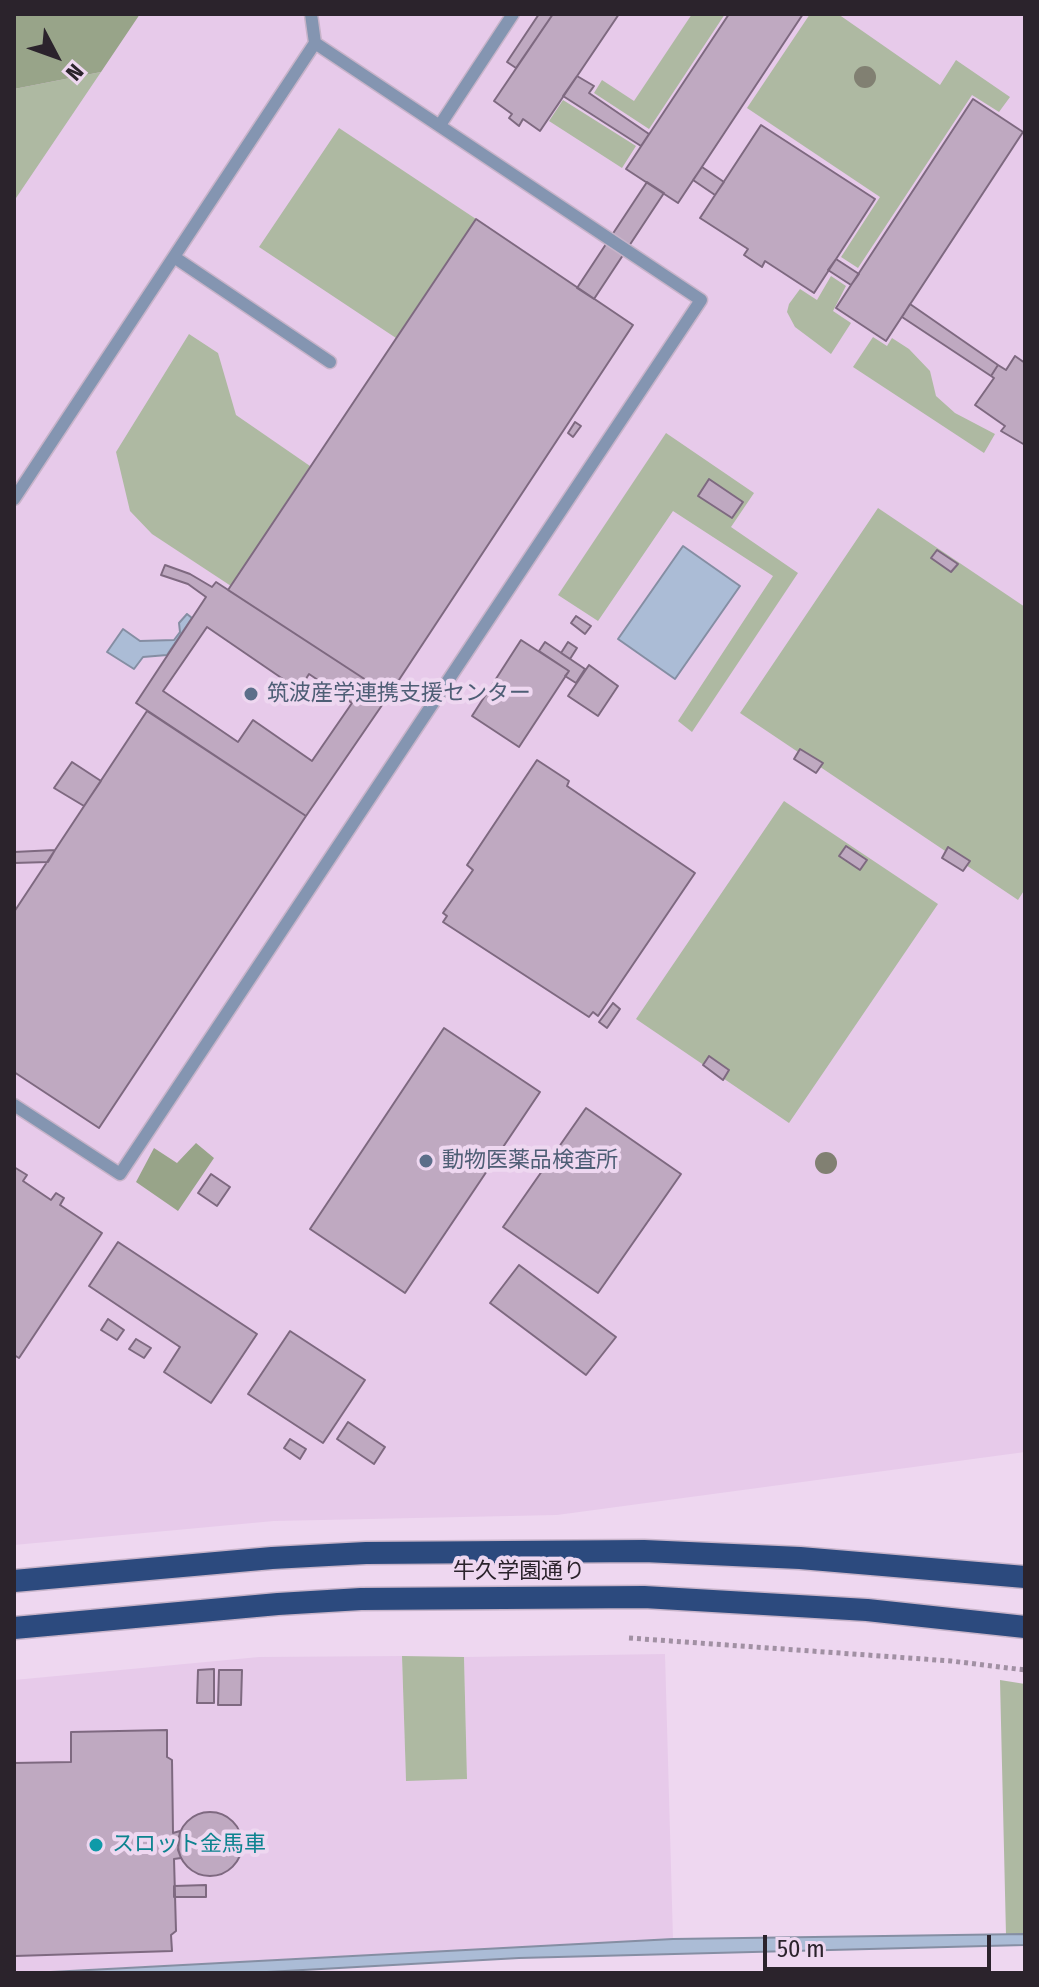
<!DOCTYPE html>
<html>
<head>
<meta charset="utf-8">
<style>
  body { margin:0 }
  #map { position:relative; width:1039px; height:1987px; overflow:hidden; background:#eed7f0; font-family:"Fira Sans Condensed",sans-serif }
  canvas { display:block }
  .frame { position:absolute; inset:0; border:16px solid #2b232c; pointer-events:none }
  .north { position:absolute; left:16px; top:16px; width:80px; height:80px; -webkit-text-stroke:6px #eed7f0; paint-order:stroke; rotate:131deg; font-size:22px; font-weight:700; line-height:32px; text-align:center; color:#2b232c }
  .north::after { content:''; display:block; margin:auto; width:28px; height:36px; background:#2b232c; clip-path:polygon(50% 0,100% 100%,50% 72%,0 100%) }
  .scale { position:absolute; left:763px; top:1935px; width:228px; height:36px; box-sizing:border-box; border:4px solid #2b232c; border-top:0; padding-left:10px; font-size:24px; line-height:28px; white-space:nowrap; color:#2b232c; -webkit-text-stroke:6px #eed7f0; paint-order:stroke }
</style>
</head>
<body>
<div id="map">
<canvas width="1039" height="1987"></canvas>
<div class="frame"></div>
<div class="north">N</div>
<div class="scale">50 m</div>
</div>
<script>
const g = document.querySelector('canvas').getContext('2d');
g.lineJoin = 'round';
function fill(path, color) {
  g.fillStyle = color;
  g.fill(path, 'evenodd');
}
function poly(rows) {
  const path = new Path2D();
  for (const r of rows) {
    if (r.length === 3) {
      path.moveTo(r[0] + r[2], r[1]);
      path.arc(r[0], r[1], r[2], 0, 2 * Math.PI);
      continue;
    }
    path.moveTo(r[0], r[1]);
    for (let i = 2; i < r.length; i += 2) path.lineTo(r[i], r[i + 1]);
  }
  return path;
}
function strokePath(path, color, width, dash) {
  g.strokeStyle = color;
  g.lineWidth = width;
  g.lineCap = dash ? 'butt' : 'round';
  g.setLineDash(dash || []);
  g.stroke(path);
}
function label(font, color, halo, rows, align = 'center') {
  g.font = font + ' "Fira Sans Condensed","Noto Sans JP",sans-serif';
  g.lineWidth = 8;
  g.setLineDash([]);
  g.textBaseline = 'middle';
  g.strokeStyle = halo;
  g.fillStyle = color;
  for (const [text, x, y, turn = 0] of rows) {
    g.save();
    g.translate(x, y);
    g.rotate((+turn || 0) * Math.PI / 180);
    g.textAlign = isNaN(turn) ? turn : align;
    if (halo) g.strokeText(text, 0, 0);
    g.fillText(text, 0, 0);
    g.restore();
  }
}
const built = poly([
  [14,14,1025,14,1025,1452,557,1515,274,1521,14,1545],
  [665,1654,673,1939,14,1973,14,1680,259,1657,402,1656,406,1780,467,1779,464,1657]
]);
const green = poly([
  [692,14,725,14,649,129,594,93,602,80,634,101],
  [810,14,838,14,940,85,956,60,1010,97,999,112,972,95,858,268,841,257,880,197,747,108],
  [101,72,14,201,14,89],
  [563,100,636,146,622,168,549,121],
  [339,128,476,219,396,338,259,247],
  [831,276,846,286,833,311,851,323,831,354,795,327,787,312,789,304,800,289,817,300],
  [189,334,218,353,236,415,310,466,231,586,152,534,130,511,116,452],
  [873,337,887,346,892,338,909,349,930,371,936,396,955,413,995,434,984,453,853,367],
  [666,433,754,493,731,527,798,573,692,732,678,721,773,576,673,511,598,621,558,595],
  [878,508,1025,607,1025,889,1018,900,740,713],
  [784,801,938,904,789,1123,636,1019],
  [402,1656,464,1657,467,1779,406,1781],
  [1000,1680,1025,1684,1025,1934,1006,1935]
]);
const forest = poly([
  [14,14,140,14,101,72,14,89],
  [196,1143,214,1158,178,1211,136,1182,154,1148,177,1163]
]);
const water = poly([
  [683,546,740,586,675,679,618,639,683,546],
  [187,614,192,618,167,655,143,657,134,669,107,652,123,629,140,641,174,640,180,632,179,623,187,614],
  [1025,1934,1025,1945,519,1958,249,1973,32,1973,673,1939,1025,1934]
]);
const building = poly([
  [539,14,553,14,516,68,507,62,539,14],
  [553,14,619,14,540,131,523,119,519,126,509,118,512,114,494,101,553,14],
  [729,14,803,14,678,203,626,169,729,14],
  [577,76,594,86,589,93,649,134,641,146,563,96,577,76],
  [973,99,1023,132,886,341,836,308,973,99],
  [761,125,875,199,814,293,765,261,762,267,744,255,748,249,700,218,761,125],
  [702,167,724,182,715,195,693,180,702,167],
  [647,182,664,193,594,299,577,288,647,182],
  [476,219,633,325,389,695,228,590,476,219],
  [836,259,859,274,851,285,828,270,836,259],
  [910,304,998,365,991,376,902,317,910,304],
  [1015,356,1025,363,1025,445,1001,431,1005,426,975,405,994,378,991,376,998,365,1006,370,1015,356],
  [575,422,581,426,573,437,568,433,575,422],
  [709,479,743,502,732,518,698,496,709,479],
  [937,550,958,564,951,572,931,558,937,550],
  [165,565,190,574,212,587,216,582,389,695,306,816,136,703,206,597,188,584,161,575,165,565],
  [207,627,299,690,309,674,352,703,312,761,253,720,238,742,163,691,207,627],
  [576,616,591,626,585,634,571,623,576,616],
  [521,640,569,671,519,747,472,716,521,640],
  [545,642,585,669,576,683,565,676,569,671,539,651,545,642],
  [568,642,577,648,570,659,561,653,568,642],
  [589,665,618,686,598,716,568,696,589,665],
  [147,711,306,816,99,1128,14,1072,14,912,147,711],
  [800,749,823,763,816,773,794,759,800,749],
  [537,760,569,781,567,786,695,873,598,1016,593,1012,589,1017,443,922,447,916,443,913,473,870,467,865,537,760],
  [72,762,101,781,84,806,54,788,72,762],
  [846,846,867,860,860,870,839,856,846,846],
  [948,847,970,861,963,871,942,858,948,847],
  [55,850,48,862,14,863,14,852,55,850],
  [613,1003,620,1009,607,1028,599,1022,613,1003],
  [444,1028,540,1092,405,1293,310,1229,444,1028],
  [709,1056,729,1070,723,1080,703,1065,709,1056],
  [586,1108,681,1174,598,1293,503,1227,586,1108],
  [14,1167,27,1175,23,1181,51,1200,56,1193,64,1198,60,1205,102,1233,19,1358,14,1355,14,1167],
  [211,1174,230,1187,217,1206,198,1193,211,1174],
  [118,1242,257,1334,211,1403,164,1372,180,1347,89,1286,118,1242],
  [519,1265,616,1337,586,1375,490,1303,519,1265],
  [108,1319,124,1330,117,1340,101,1330,108,1319],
  [290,1331,365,1380,323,1443,248,1394,290,1331],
  [136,1339,151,1348,144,1358,129,1349,136,1339],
  [348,1422,385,1447,374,1464,337,1439,348,1422],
  [290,1439,306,1449,300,1459,284,1448,290,1439],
  [214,1669,214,1703,197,1703,198,1670,214,1669],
  [219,1670,242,1670,241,1705,218,1705,219,1670],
  [167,1730,167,1757,172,1760,173,1833,180,1831,178,1850,181,1858,174,1859,176,1931,171,1935,172,1951,15,1956,14,1763,71,1762,71,1732,167,1730],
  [210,1844,32],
  [206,1885,206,1897,174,1897,174,1886,206,1885]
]);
const path = poly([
  [629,1638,951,1661,1025,1670]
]);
const service = poly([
  [440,125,513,14],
  [174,257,330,362],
  [14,499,315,43,311,14],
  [14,1105,120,1174,701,300,315,43]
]);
const trunk = poly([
  [14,1581,272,1558,366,1553,644,1551,800,1558,1025,1577],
  [14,1628,278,1604,361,1599,644,1597,867,1610,1025,1627]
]);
const trees = [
  [865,77],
  [826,1163]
];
const markers = [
  [251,694,8,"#5c6f8a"],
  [426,1161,8,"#5c6f8a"],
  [96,1845,8,"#0f9aa8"]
];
const serviceNames = [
  ["筑波産学連携支援センター",267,694],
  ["動物医薬品検査所",442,1161]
];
const streetNames = [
  ["牛久学園通り",519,1572]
];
const cultureNames = [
  ["スロット金馬車",112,1845]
];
fill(built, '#e7caea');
fill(green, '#aeb9a2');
fill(forest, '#98a489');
fill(water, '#abbcd6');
strokePath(water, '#858ea3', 2);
fill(building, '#bfa9c1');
strokePath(building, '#7e6980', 2);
strokePath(service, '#c7b3c9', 15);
strokePath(trunk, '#c7b3c9', 25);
strokePath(path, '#a190a3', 5, [4, 4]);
strokePath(service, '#8495b1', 12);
strokePath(trunk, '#2c4a7e', 22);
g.fillStyle = '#818072';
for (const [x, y] of trees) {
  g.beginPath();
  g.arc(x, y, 11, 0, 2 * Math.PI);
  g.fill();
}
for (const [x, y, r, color] of markers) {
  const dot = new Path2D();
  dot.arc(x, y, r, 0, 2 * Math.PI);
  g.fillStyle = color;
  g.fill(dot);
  strokePath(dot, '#eed7f0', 3);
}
label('22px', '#4e5e75', '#eed7f0', serviceNames, 'left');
label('22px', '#2b232c', '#eed7f0', streetNames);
label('22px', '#0d838f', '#eed7f0', cultureNames, 'left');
</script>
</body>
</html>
